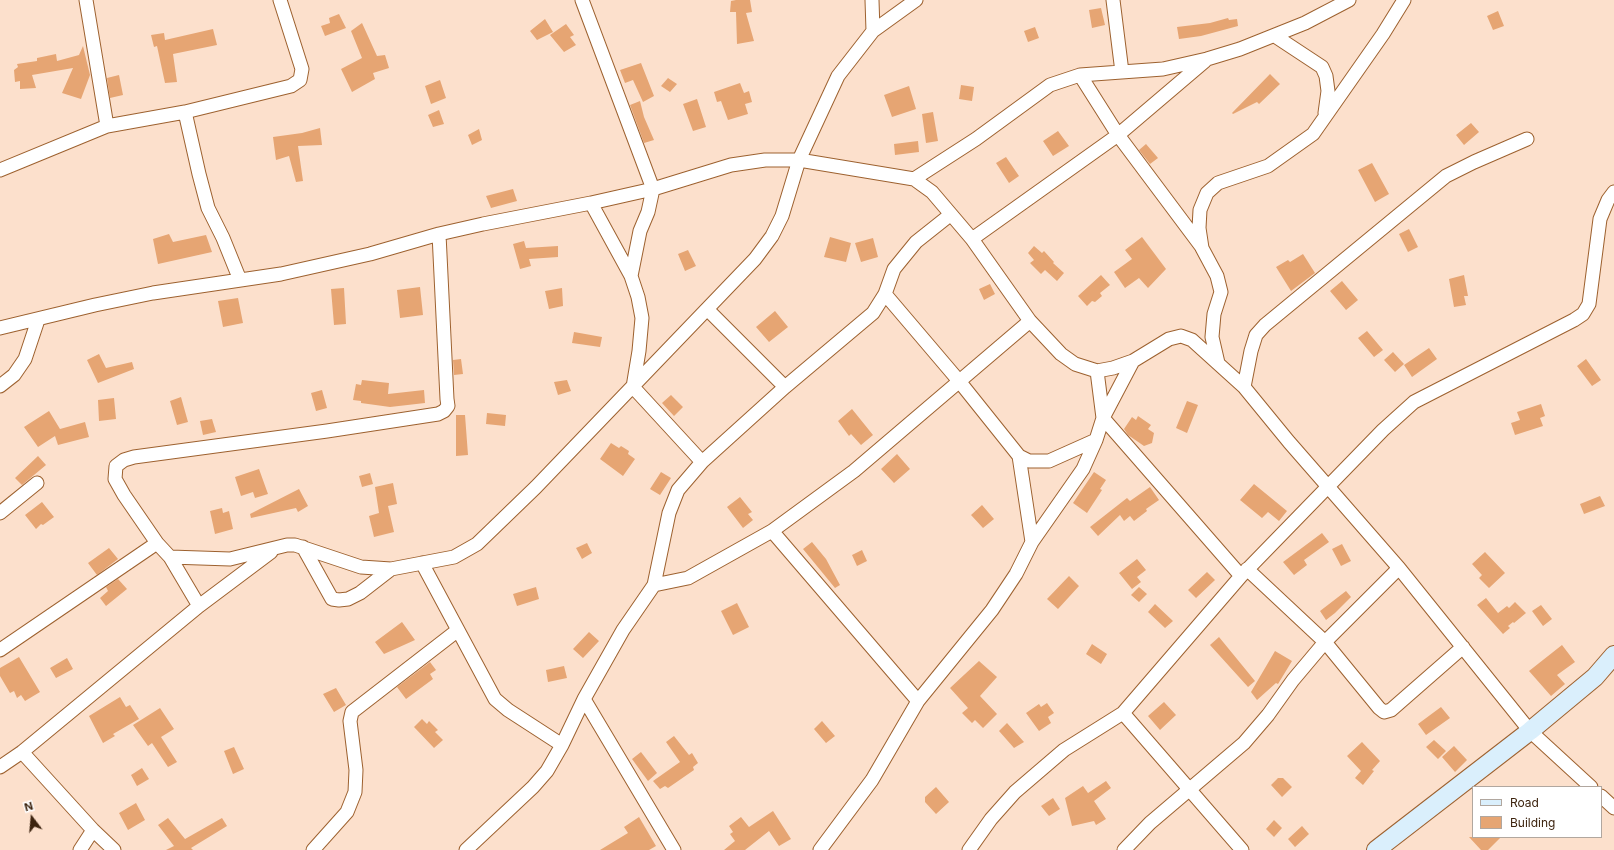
<!DOCTYPE html>
<html>
<head>
<meta charset="utf-8">
<style>
  body { margin:0 }
  #map { position:relative; width:1614px; height:850px; overflow:hidden; background:#fce0cc; font-family:Inter,sans-serif }
  canvas { display:block }
  .legend { position:absolute; left:1472px; top:786px; width:130px; height:52px; box-sizing:border-box; background:#fff; border:1px solid #b1a79f; margin:0; padding:5px 7px; list-style:none; font-size:12px; color:#3d240f }
  .legend li { display:flex; align-items:center; gap:8px; height:20px }
  .legend b { width:20px; border:1px solid #b1a79f }
  .north { position:absolute; left:12px; top:798px; width:40px; height:40px; -webkit-text-stroke:3px #fff; paint-order:stroke; rotate:344deg; font-size:11px; font-weight:700; line-height:16px; text-align:center; color:#3d240f }
  .north::after { content:''; display:block; margin:auto; width:14px; height:18px; background:#3d240f; clip-path:polygon(50% 0,100% 100%,50% 72%,0 100%) }
</style>
</head>
<body>
<div id="map">
<canvas width="1614" height="850"></canvas>
<ul class="legend">
<li><b style="height:5px;background:#daeffc"></b>Road</li>
<li><b style="height:11px;background:#e6a573"></b>Building</li>
</ul>
<div class="north">N</div>
</div>
<script>
const g = document.querySelector('canvas').getContext('2d');
g.lineJoin = 'round';
function fill(path, color) {
  g.fillStyle = color;
  g.fill(path, 'evenodd');
}
function poly(rows) {
  const path = new Path2D();
  for (const r of rows) {
    path.moveTo(r[0], r[1]);
    for (let i = 2; i < r.length; i += 2) path.lineTo(r[i], r[i + 1]);
  }
  return path;
}
function strokePath(path, color, width, dash) {
  g.strokeStyle = color;
  g.lineWidth = width;
  g.lineCap = dash ? 'butt' : 'round';
  g.setLineDash(dash || []);
  g.stroke(path);
}
const building = poly([
  [736,0,750,0,752,12,746,13,754,41,737,44,736,12,730,12,731,1],
  [1101,8,1105,25,1092,28,1089,10],
  [1498,11,1504,26,1493,30,1487,16],
  [339,14,346,28,325,36,321,26,330,23,329,18],
  [1228,18,1229,20,1237,19,1238,26,1201,36,1179,39,1177,27,1210,23],
  [545,19,553,32,537,40,530,31],
  [362,23,377,56,385,55,389,68,373,73,375,79,352,92,341,69,362,58,351,31],
  [566,24,574,35,570,37,576,45,564,52,550,35],
  [1035,27,1039,38,1028,42,1024,31],
  [213,29,217,45,173,54,177,82,165,83,157,46,154,47,151,35,164,33,165,40],
  [83,46,90,75,81,99,62,93,73,68,32,75,36,88,20,89,20,81,15,82,14,70,18,67,17,64,37,61,37,58,56,54,57,61,79,55],
  [641,63,654,96,643,102,633,80,625,83,620,70],
  [1270,74,1280,84,1259,104,1257,102,1233,114,1232,113],
  [119,75,123,95,110,98,107,78],
  [668,78,677,84,670,92,661,86],
  [440,80,446,98,431,104,425,86],
  [740,83,744,93,749,91,752,102,745,104,748,114,728,120,721,101,717,102,714,92],
  [961,85,974,87,972,101,959,99],
  [909,86,916,109,892,117,884,95],
  [697,99,706,127,693,131,683,104],
  [640,101,644,117,654,140,644,143,630,105],
  [439,110,444,124,433,127,428,115],
  [933,112,938,141,926,143,922,114],
  [1471,123,1479,132,1464,145,1456,135],
  [320,128,322,145,298,146,303,181,296,182,289,156,276,160,273,137,302,133],
  [479,129,482,140,472,145,468,135],
  [1058,131,1069,146,1053,156,1043,141],
  [918,141,919,152,895,155,894,144],
  [1146,144,1158,158,1150,164,1139,150],
  [1006,157,1019,176,1009,183,996,163],
  [1372,163,1389,194,1375,202,1358,170],
  [513,189,517,201,491,208,486,196],
  [1409,229,1418,247,1408,252,1399,234],
  [169,234,173,242,206,235,212,252,158,264,153,239],
  [830,237,851,243,846,262,824,257],
  [1142,237,1166,269,1148,288,1139,278,1125,288,1114,272,1132,259,1125,250],
  [873,238,878,257,861,262,855,243],
  [524,241,526,248,558,246,558,257,529,259,531,266,520,269,513,244],
  [1034,246,1042,253,1044,251,1054,262,1053,263,1064,273,1057,281,1045,270,1041,274,1030,263,1034,260,1028,253],
  [688,250,696,266,685,271,678,254],
  [1303,254,1315,273,1291,291,1276,267,1288,260,1290,262],
  [1101,275,1110,285,1100,293,1102,296,1095,302,1092,301,1087,306,1078,296],
  [1464,275,1468,296,1464,296,1466,305,1454,307,1449,279],
  [1342,281,1358,300,1346,310,1330,291],
  [990,284,995,294,984,300,979,289],
  [420,287,423,315,400,318,397,290],
  [344,288,346,324,334,325,331,289],
  [562,288,563,306,549,309,545,291],
  [238,298,243,323,223,327,218,301],
  [775,311,788,327,769,342,756,327],
  [1367,331,1383,350,1374,357,1358,338],
  [574,332,602,337,600,347,572,343],
  [1429,348,1437,359,1412,377,1404,365],
  [1393,352,1404,364,1395,372,1384,360],
  [99,354,106,368,132,362,134,369,98,383,87,360],
  [461,359,463,374,454,375,453,360],
  [1586,359,1601,380,1592,386,1577,366],
  [362,380,389,383,388,394,424,390,425,403,390,407,361,403,361,401,353,400,356,384,361,385],
  [567,380,571,391,558,395,554,382],
  [322,390,327,408,316,411,311,393],
  [671,395,683,407,674,416,662,403],
  [181,397,188,422,177,425,170,401],
  [114,398,116,419,99,421,98,400],
  [1187,401,1198,405,1187,433,1176,428],
  [1541,404,1545,416,1540,418,1543,426,1515,435,1511,423,1520,420,1517,412],
  [852,409,873,435,861,445,851,434,849,436,838,421],
  [49,411,60,429,85,422,89,437,58,445,55,436,38,447,24,427],
  [487,413,506,415,505,426,486,424],
  [456,415,465,415,468,455,456,456],
  [1138,416,1151,425,1148,429,1154,433,1152,443,1144,446,1128,435,1124,429,1132,417,1136,420],
  [212,419,216,432,203,435,200,421],
  [611,443,619,448,621,446,629,451,628,454,635,459,623,476,600,459],
  [897,454,910,469,894,483,881,469],
  [38,456,46,465,22,485,15,478],
  [259,469,268,494,255,498,253,492,241,496,235,477],
  [661,472,671,478,660,495,650,489],
  [1094,472,1106,480,1100,489,1102,490,1087,513,1073,503],
  [370,473,373,484,362,487,359,476],
  [393,483,397,504,388,506,394,532,374,537,369,516,379,513,375,487],
  [1254,484,1287,511,1279,521,1268,512,1262,518,1240,500],
  [1150,487,1159,500,1146,509,1147,511,1134,521,1130,516,1124,521,1120,515,1098,536,1090,527,1127,498,1130,501],
  [299,489,308,506,298,512,296,508,251,518,250,514],
  [1600,496,1605,506,1584,514,1580,504],
  [740,497,752,512,748,514,753,520,743,528,727,507],
  [42,502,54,517,43,525,41,524,36,529,25,515],
  [982,505,994,519,983,528,971,515],
  [222,508,223,513,229,511,233,529,215,534,210,511],
  [1322,533,1329,542,1304,560,1307,565,1294,575,1283,562],
  [812,542,826,559,840,585,835,588,803,549],
  [587,543,592,553,582,559,576,548],
  [1342,544,1351,561,1341,566,1332,549],
  [109,548,118,559,97,575,88,563],
  [862,550,867,561,857,566,852,555],
  [1485,552,1505,573,1489,588,1479,578,1482,575,1472,564],
  [1137,559,1146,570,1137,577,1141,582,1132,589,1119,573],
  [1207,572,1215,580,1196,598,1188,590],
  [1069,576,1079,586,1058,609,1047,599],
  [118,579,127,589,106,606,100,598,108,591,106,587],
  [536,587,539,599,517,606,513,594],
  [1139,587,1147,594,1139,602,1131,595],
  [1346,591,1351,597,1335,613,1326,620,1320,611],
  [1486,598,1498,613,1507,606,1509,608,1515,602,1526,613,1514,623,1513,622,1508,626,1510,628,1503,634,1477,605],
  [737,603,749,627,733,635,721,611],
  [1155,604,1173,621,1165,628,1148,612],
  [1541,605,1552,619,1543,626,1532,611],
  [402,622,415,640,384,654,375,642],
  [589,632,599,641,583,658,573,649],
  [1219,637,1255,681,1248,687,1210,645],
  [1092,644,1107,654,1101,664,1086,654],
  [1562,645,1575,662,1557,675,1565,684,1551,696,1529,671],
  [1275,651,1292,661,1278,684,1276,683,1257,700,1251,692],
  [19,657,40,692,25,701,21,695,17,698,14,691,10,693,0,676,0,668],
  [67,658,73,669,56,678,50,668],
  [979,661,997,677,980,696,997,714,983,728,975,720,972,723,962,713,968,708,950,688],
  [430,662,436,670,430,674,433,679,406,699,397,687],
  [564,666,567,678,548,682,546,670],
  [336,688,346,705,334,712,323,694],
  [120,697,126,707,130,705,139,719,113,734,115,736,103,743,89,716],
  [1164,702,1176,715,1160,730,1148,716],
  [1047,703,1054,713,1048,717,1051,723,1039,731,1026,713,1039,704,1041,707],
  [1441,707,1450,718,1426,735,1418,724],
  [160,708,174,729,161,737,177,762,168,767,152,743,148,746,133,725],
  [422,719,427,724,429,721,438,730,435,732,443,740,434,748,414,727],
  [822,721,835,736,826,743,814,729],
  [1007,723,1024,742,1014,748,999,731],
  [674,736,689,755,692,753,698,763,693,767,694,770,668,788,665,786,660,789,653,781,680,762,666,742],
  [1434,740,1446,751,1438,759,1426,747],
  [1362,742,1380,761,1372,770,1374,771,1363,785,1355,778,1361,771,1347,756],
  [1454,746,1467,760,1455,772,1442,757],
  [234,747,244,769,233,774,224,751],
  [641,752,657,773,648,781,632,759],
  [142,768,149,779,137,786,131,775],
  [1278,778,1283,778,1292,787,1282,797,1271,785],
  [1106,781,1111,788,1094,801,1106,819,1096,825,1094,821,1072,826,1065,798,1083,786,1088,793],
  [936,787,949,802,936,814,925,802,925,797],
  [1053,798,1060,809,1049,816,1041,806],
  [136,803,145,820,128,830,119,813],
  [773,811,791,839,779,846,769,831,745,850,724,850,735,841,730,834,733,832,729,826,741,817,749,827],
  [639,817,656,846,649,850,600,850,628,833,624,827],
  [168,818,185,839,222,818,227,826,191,848,193,850,166,850,174,846,158,825],
  [1274,820,1282,828,1274,837,1266,829],
  [1302,826,1309,834,1295,847,1288,839],
  [1469,837,1501,837,1488,850,1481,850]
]);
const street = poly([
  [86,0,107,126],
  [582,0,653,189,648,212,640,231,631,276,638,297,642,318,639,351,633,387],
  [872,0,873,31],
  [1113,0,1122,72],
  [1275,36,1322,67,1326,76,1328,91,1325,113],
  [1080,75,1118,135,1201,246],
  [185,112,199,174,208,208,223,238,240,280],
  [0,170,107,126,185,112,291,86,300,80,302,69,280,0],
  [914,179,976,139,1050,85,1080,75,1163,69,1207,59,1240,49,1305,23,1349,0],
  [591,203,631,276],
  [972,239,1118,135,1205,61],
  [885,294,959,381,1019,456,1029,461,1049,461,1096,440],
  [707,309,785,387],
  [0,328,95,305,153,293,281,274,370,254,439,234,483,224,591,203,653,189,731,165,765,160,799,160,914,179,932,192,972,239,1030,321,1061,354,1075,364,1097,371,1113,368,1133,361,1169,339,1181,336,1192,340,1244,387,1289,442,1399,568,1530,731,1591,787],
  [1133,361,1103,418,1241,576],
  [1218,363,1212,337,1214,314,1221,292,1217,276,1202,248,1199,228,1200,210,1207,193,1218,183,1268,166,1313,134,1383,34,1404,0],
  [0,386,14,375,25,359,38,320],
  [633,387,702,462],
  [1244,387,1251,351,1256,335,1265,325,1446,176,1474,162,1527,139],
  [1019,456,1032,542],
  [0,513,37,483],
  [772,531,918,701],
  [303,547,332,599,339,600,348,599,360,593,391,569],
  [170,557,230,559,287,545,295,545,361,567,391,569,454,557,477,544,536,487,755,259,772,236,782,216,799,160,838,76,873,31,916,0],
  [422,563,495,699,508,710,562,745],
  [1247,569,1325,642,1379,708,1384,712,1391,710,1463,647],
  [654,585,688,578,772,531,854,471,1030,321],
  [199,606,170,557,157,543,124,495,115,479,116,466,124,460,134,457,327,431,438,414,444,411,448,406,447,399,439,234],
  [0,650,157,543],
  [584,699,674,850],
  [1123,713,1242,850],
  [22,752,93,830,114,850],
  [0,767,22,752,199,606,271,552],
  [1601,796,1614,808],
  [80,850,93,830],
  [313,850,347,812,355,792,356,770,350,721,352,712,458,630],
  [466,850,533,787,547,771,562,745,584,699,623,630,654,585,669,513,678,490,702,462,785,387,873,313,885,294,894,269,916,242,950,215],
  [820,850,872,780,918,701,992,610,1016,574,1032,542,1083,469,1096,440,1103,418,1097,371],
  [969,850,991,819,1015,792,1064,750,1123,713,1241,576,1383,430,1414,402,1574,320,1583,314,1589,304,1600,219,1608,200,1614,192],
  [1124,850,1150,823,1244,743,1268,715,1293,680,1325,642,1399,568]
]);
const secondary = poly([
  [1376,850,1530,731,1595,677,1614,655]
]);
fill(building, '#e6a573');
strokePath(street, '#9d612f', 15);
strokePath(secondary, '#9d612f', 20);
strokePath(street, '#fff', 13);
strokePath(secondary, '#daeffc', 18);
</script>
</body>
</html>
